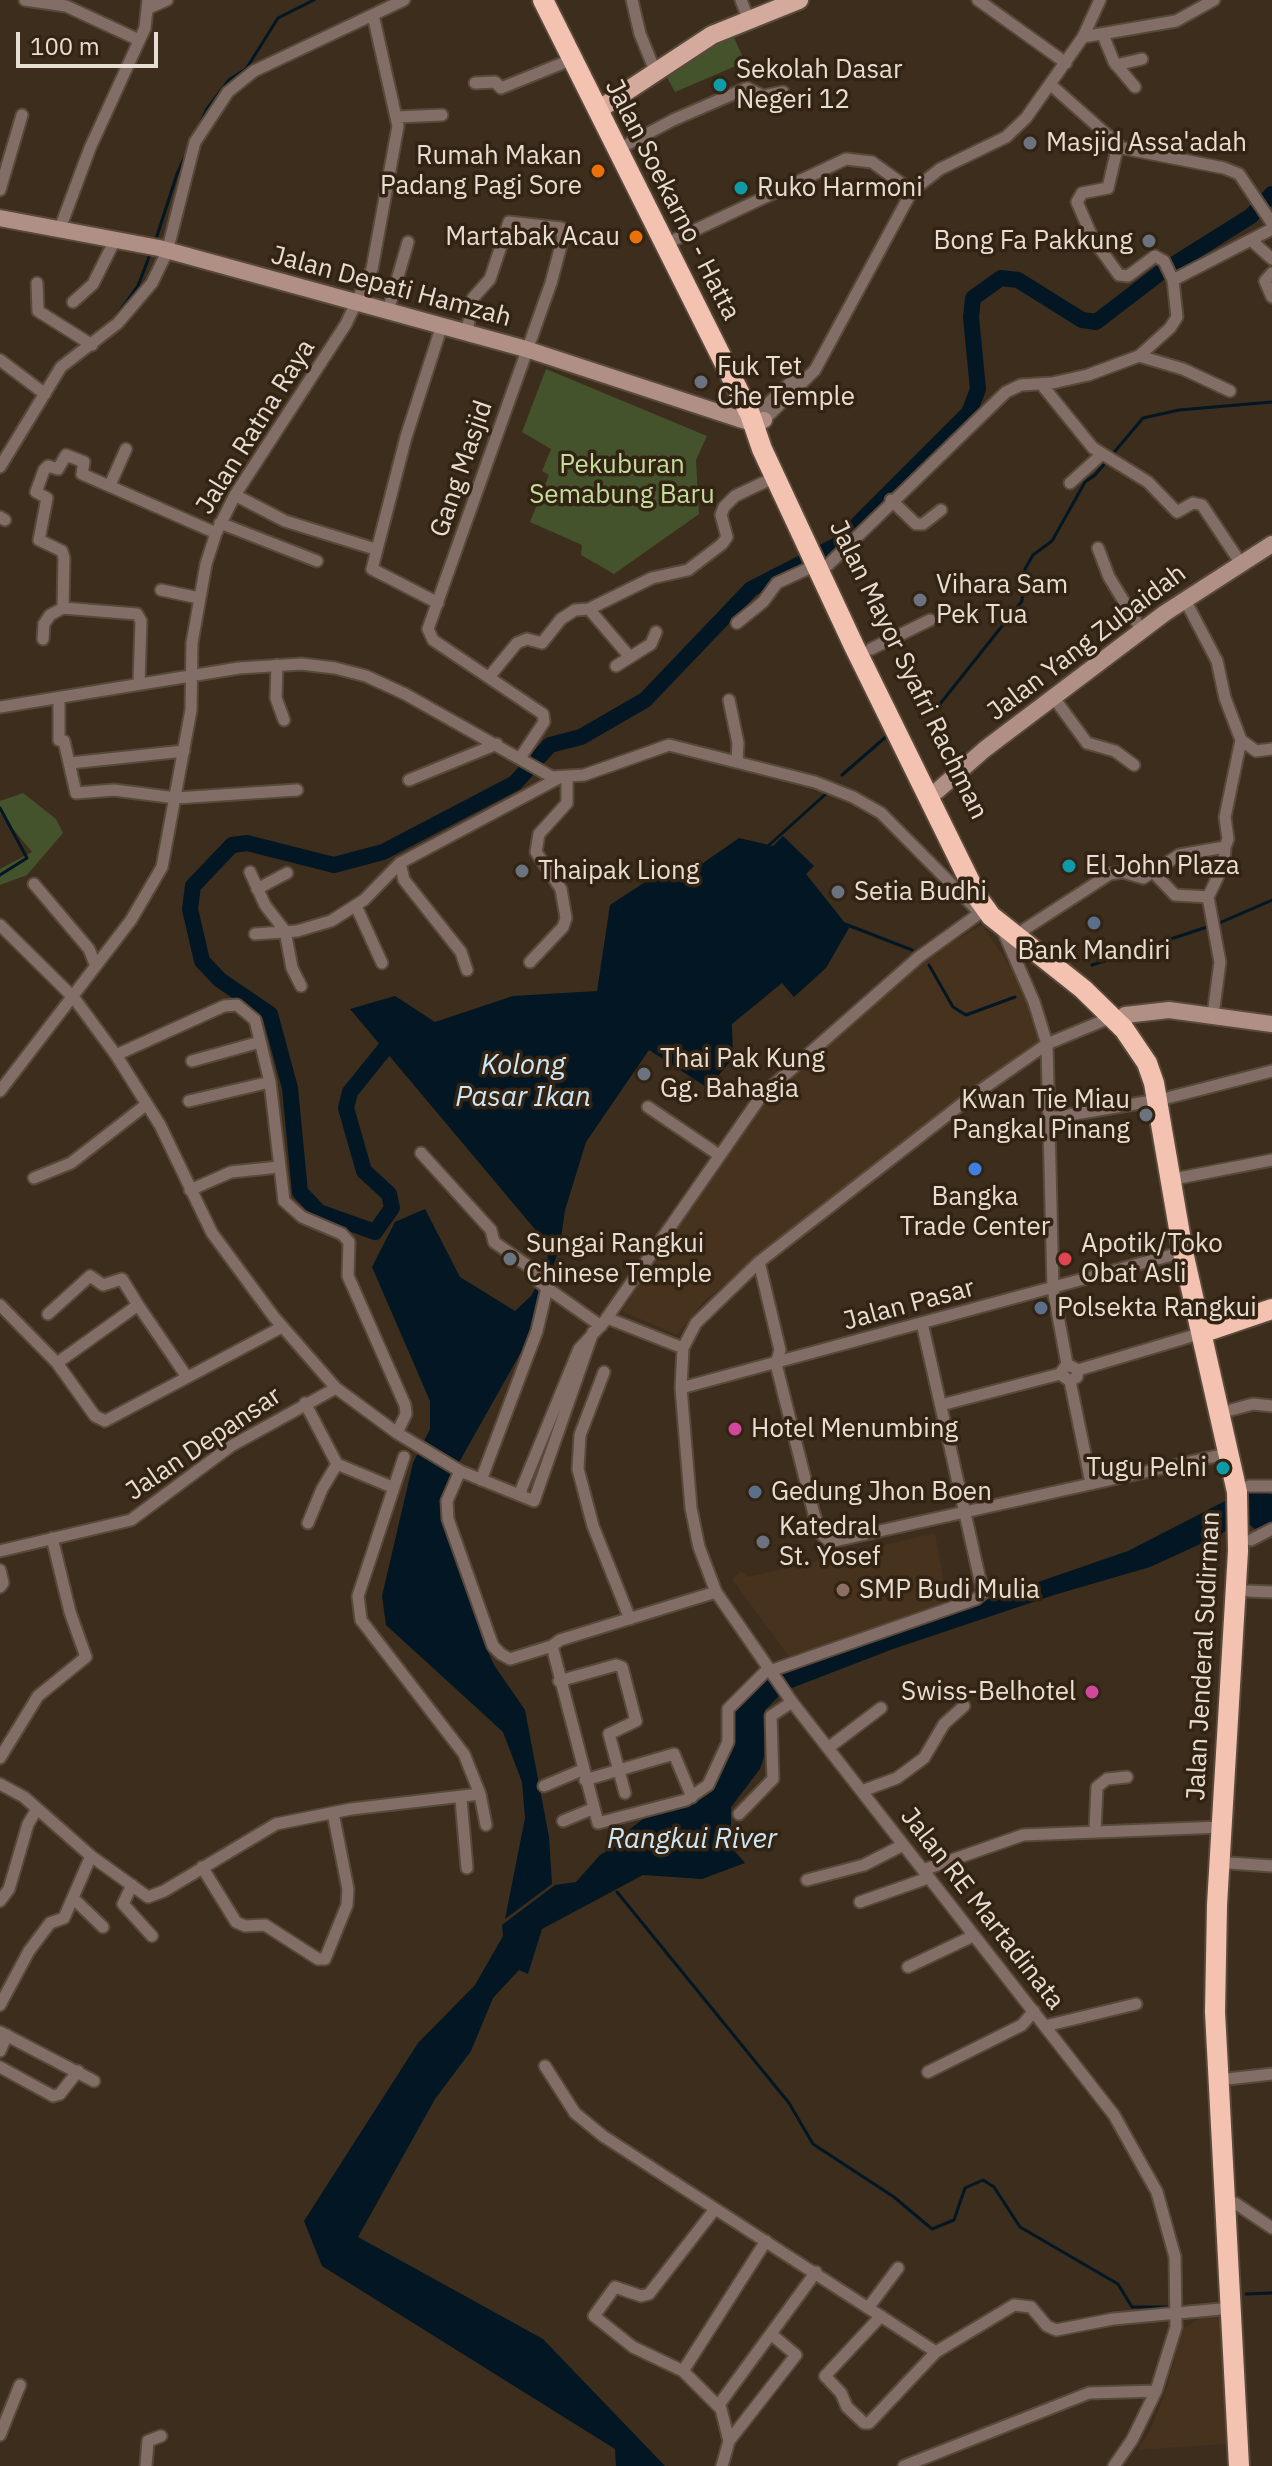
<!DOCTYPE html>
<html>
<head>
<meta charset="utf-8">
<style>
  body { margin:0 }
  #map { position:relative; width:1272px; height:2466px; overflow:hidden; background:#3d2d1d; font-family:"IBM Plex Sans",sans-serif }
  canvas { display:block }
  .scale { position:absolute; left:16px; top:32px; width:142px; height:36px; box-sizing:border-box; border:4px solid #e8ddd3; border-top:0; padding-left:10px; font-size:24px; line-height:28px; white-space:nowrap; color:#e8ddd3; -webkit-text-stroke:6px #322313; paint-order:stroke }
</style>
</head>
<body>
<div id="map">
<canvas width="1272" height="2466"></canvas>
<div class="scale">100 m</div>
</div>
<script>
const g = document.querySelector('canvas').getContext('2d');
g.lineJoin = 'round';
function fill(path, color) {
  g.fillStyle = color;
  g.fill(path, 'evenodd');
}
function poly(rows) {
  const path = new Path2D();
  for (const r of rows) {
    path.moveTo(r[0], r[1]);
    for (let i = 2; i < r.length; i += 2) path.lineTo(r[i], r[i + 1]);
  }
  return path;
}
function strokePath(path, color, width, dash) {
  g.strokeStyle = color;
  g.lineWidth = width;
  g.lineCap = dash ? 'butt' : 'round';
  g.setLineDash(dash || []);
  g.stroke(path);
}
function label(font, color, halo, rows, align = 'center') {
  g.font = font + ' "IBM Plex Sans",sans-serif';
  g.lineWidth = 7;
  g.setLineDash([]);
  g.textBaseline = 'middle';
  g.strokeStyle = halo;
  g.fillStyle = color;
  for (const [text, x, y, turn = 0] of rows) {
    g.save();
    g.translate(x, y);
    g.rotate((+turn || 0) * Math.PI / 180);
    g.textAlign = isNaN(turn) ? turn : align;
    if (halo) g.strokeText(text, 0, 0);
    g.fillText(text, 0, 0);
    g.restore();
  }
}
const built = poly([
  [982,925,1024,987,1040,1042,787,1233,704,1301,677,1335,622,1311,685,1212,771,1095,937,951],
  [935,1533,947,1601,790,1658,732,1579,741,1571,748,1577],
  [1221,2315,1226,2444,1137,2450,1151,2429,1166,2390,1182,2330,1202,2316]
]);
const green = poly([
  [732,33,745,62,675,92,664,72],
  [546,369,707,436,696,460,699,514,614,574,581,555,582,545,530,522,549,475,542,471,551,449,522,432],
  [23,793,56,819,63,833,27,875,0,885,0,869,32,852,0,813,0,801]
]);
const water = poly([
  [783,836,814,866,806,874,849,928,826,968,794,997,782,983,732,1024,733,1058,708,1088,649,1050,586,1142,565,1210,560,1246,529,1338,453,1473,442,1508,483,1641,494,1665,525,1710,549,1837,552,1884,505,1919,525,1818,522,1782,503,1732,386,1625,382,1596,413,1463,430,1429,430,1401,372,1267,395,1222,425,1209,460,1277,515,1311,531,1296,547,1268,548,1251,544,1240,350,1009,395,996,435,1022,513,996,597,991,610,905,662,871,693,870,739,838,773,846],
  [1257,1490,1272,1494,1272,1524,1259,1532,1242,1519,1220,1535,1150,1567,1054,1595,893,1649,784,1691,765,1710,764,1757,760,1769,731,1807,731,1847,745,1863,702,1879,643,1875,542,1929,528,1974,519,1970,493,1998,471,2051,435,2099,358,2237,543,2339,665,2466,616,2466,615,2449,322,2266,304,2221,418,2043,475,1985,503,1936,502,1925,555,1885,576,1882,600,1855,616,1846,626,1832,643,1819,695,1798,707,1789,735,1708,758,1686,780,1671,1128,1551,1229,1499]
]);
const stream = poly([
  [156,239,177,174,207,109,229,80,246,69,278,18,314,0],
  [88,339,115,318,138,286,149,257],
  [920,717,940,704,1022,601,1025,569,1033,555,1052,541,1085,482,1095,475,1143,418,1179,410,1272,402],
  [842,775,888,735],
  [0,808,27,858,0,875],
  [768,846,828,792],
  [845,924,912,950],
  [1217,924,1272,900],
  [929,965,953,1007,966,1015,1015,997],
  [1092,965,1210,926],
  [617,1892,789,2103,813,2144,894,2197,932,2229,954,2220,965,2188,983,2180,994,2187,1020,2227,1118,2284,1132,2307,1168,2307],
  [1246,2294,1272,2293]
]);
const river = poly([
  [388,1045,350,1092,346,1108,364,1171,389,1194,392,1208,375,1232,319,1212,300,1192,290,1088,270,1014,220,980,202,961,190,909,193,886,232,845,247,843,334,865,383,852,515,783,550,745,581,737,645,700,751,589,837,545,969,413,978,389,971,317,973,298,1001,278,1018,280,1082,320,1096,322,1160,273,1251,216,1272,194]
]);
const street = poly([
  [25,0,66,6,139,40],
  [632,0,640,34,656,73],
  [741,0,748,18],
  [978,0,1066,63],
  [149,8,167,0],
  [1103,35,1114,62,1135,87],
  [1083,37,1176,21,1214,0],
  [1116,65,1142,59],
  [475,83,495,82,501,88,573,59],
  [1051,85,1122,148,1224,168,1239,174,1272,223],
  [397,117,442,115],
  [628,144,673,120,747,88,763,96,783,92],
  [1118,145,1108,188,1082,193,1077,202,1093,239,1119,275,1128,276,1155,256,1164,261,1173,280],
  [0,190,22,115],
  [59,231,90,148,145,28,148,0],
  [676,239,846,159,872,162,912,191],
  [1253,242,1272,259],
  [1272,273,1265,281,1272,297],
  [37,283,38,311,92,345],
  [73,302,93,284,114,242],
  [388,311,408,242],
  [467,332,473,298,490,279,509,222,561,228,563,238,551,283,428,629,433,640,543,714,544,722,520,758],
  [1139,356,1183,369,1230,391],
  [0,360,45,394],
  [1042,385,1093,448,1148,482,1177,512,1193,503,1202,505,1240,562],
  [760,411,792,381],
  [764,420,815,370,912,191,940,169,1006,137,1026,118,1083,37,1100,0],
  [0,467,61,367,118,323,152,283,167,252,195,142,228,92,254,71,404,0],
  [1070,483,1101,455],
  [110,485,126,449],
  [235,495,285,521,375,549],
  [891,500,916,524,923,524,941,510],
  [0,517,5,520],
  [220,523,317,561],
  [1098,548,1109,577,1142,631],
  [828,565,1006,392,1021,385,1052,383,1088,375,1139,356,1170,328,1177,317,1173,280,1272,229],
  [161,590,199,598],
  [1184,598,1217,661,1225,698,1241,740,1256,751,1272,749],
  [438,603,372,569,406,437,442,325],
  [63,608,64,558,62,551,39,540,47,498,36,492,44,470,48,466,58,469,66,455,84,462,82,474,216,533],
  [589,609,629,656],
  [737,623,763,602,777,583,816,565],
  [43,639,44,624,50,615,63,608,137,614,141,621,139,683],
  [871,649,930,620],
  [277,665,276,698,284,720],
  [616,666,651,644,656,632],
  [489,677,517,643,527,639,542,643,561,619,575,610,589,609,652,578,688,570,722,544,727,537,721,515,724,507,735,496,775,477],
  [59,698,59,740,64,741,76,793,114,790,176,798,297,790],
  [1054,698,1087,743,1115,751,1134,765],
  [729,700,738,743,737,762],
  [0,707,239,668,301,664,335,668,366,676,405,694,552,777,584,775,669,745,815,782,853,797,881,813,979,912],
  [70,763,184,751],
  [409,780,497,744],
  [400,863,404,880,461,952,467,970],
  [250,872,265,905,285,931,292,968,301,986],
  [1153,872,1175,895,1208,897],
  [34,884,89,949,95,964],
  [257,889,287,873],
  [1208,897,1220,962,1213,1015],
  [1208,897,1224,864,1225,847],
  [356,906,382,963],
  [0,925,74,998,116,1055,160,1125,212,1233,274,1317,336,1388,397,1433,460,1471,447,1501,448,1519,493,1646,501,1654,510,1659,552,1646,560,1640,716,1592],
  [1025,929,1110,874,1123,872,1143,878,1179,855,1225,847,1228,839,1225,817,1241,740],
  [1003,931,1034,1002,1047,1044,1053,1289,1067,1364],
  [255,934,297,931,331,921,364,900,400,863,559,778],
  [530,962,563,927,566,918,561,889,536,852,539,834,567,803,567,778],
  [1112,1017,1047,1044,968,1099,759,1262,696,1323,683,1348,681,1388,691,1508,699,1547,716,1592,792,1702,1114,2115,1157,2192,1175,2257,1176,2327,1156,2391,1132,2440,1114,2466],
  [116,1055,224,1006,237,1005,255,1020,270,1082,284,1201,302,1217,342,1234,349,1242,348,1276,405,1405,406,1414,397,1433],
  [192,1061,260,1042],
  [0,1091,131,920,162,867,191,710,192,643,206,564,216,533,235,495,346,324,372,269,398,126,373,15],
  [1167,1098,1272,1071],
  [189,1101,270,1082],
  [648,1107,719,1155],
  [1051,1118,1158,1100],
  [421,1153,491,1230,494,1242,531,1268,538,1281,547,1288],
  [34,1178,71,1163,147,1104],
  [1179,1178,1272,1160],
  [190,1190,231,1172,279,1167],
  [759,1262,780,1350,776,1364],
  [0,1305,57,1363,95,1416,105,1421,282,1327],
  [48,1314,90,1276,103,1285,122,1279,138,1305],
  [607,1318,683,1348],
  [57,1363,138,1305,187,1377],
  [776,1364,814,1514,821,1534,830,1542,1230,1453],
  [1078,1370,1202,1333],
  [604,1372,580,1435,578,1469,593,1526,630,1619],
  [1070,1381,1077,1377,1078,1370,1067,1364,1060,1374,1070,1381,1091,1483],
  [681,1388,1183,1252],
  [305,1403,337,1464,322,1489,308,1523],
  [941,1405,1060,1374],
  [1231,1410,1253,1404,1272,1406],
  [404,1457,358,1596,361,1620,464,1754,480,1794,486,1825],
  [337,1464,392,1487],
  [460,1471,534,1501,593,1332],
  [481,1480,537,1331,547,1288,601,1326],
  [1249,1486,1272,1486],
  [519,1495,579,1349,604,1322,762,1095,919,957,980,913],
  [1251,1540,1272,1529],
  [0,1551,131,1520,231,1446,336,1388],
  [0,1570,3,1583,0,1587],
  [1248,1591,1272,1592],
  [552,1646,598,1823,686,1800,708,1785,728,1742,728,1709,768,1669],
  [770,1671,976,1599,983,1593,922,1323],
  [559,1681,616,1665,622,1667,636,1721,609,1734,625,1793],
  [828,1748,881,1708],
  [0,1758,38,1696,86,1657,70,1612,52,1538],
  [585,1780,674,1754,692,1797],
  [0,1784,24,1797,91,1856,148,1897,164,1891,276,1824,351,1809,480,1794],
  [544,1786,582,1770],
  [862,1791,897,1778,924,1758,944,1724,964,1706],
  [461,1799,467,1868],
  [739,1814,773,1779,771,1716,792,1702],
  [563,1821,592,1809],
  [1095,1831,1097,1787,1107,1779,1127,1777],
  [1229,1863,1272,1866],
  [202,1867,236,1922,245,1926,265,1925,318,1959,325,1959,347,1905,348,1889,333,1813],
  [923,1870,1023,1835,1221,1827],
  [807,1880,864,1865,903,1845],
  [132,1885,123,1904,152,1936],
  [75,1900,103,1927],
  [0,1901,9,1889,28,1824,37,1809],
  [860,1902,928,1878],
  [908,1967,973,1936],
  [0,2005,29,1951,50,1923,64,1918,91,1856],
  [1045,2026,1136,2004],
  [0,2032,94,2081],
  [0,2051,7,2035],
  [545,2066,575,2113,603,2136,936,2352,1014,2305,1031,2307,1047,2326,1056,2330,1113,2319,1232,2308],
  [0,2067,53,2096,60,2094,78,2071],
  [928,2072,1022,2025,1034,2011],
  [1227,2079,1272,2074],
  [1235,2203,1272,2228],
  [715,2209,649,2294,641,2296,615,2287,594,2316,633,2347,683,2371,721,2409,729,2441,722,2466],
  [868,2308,898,2268],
  [881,2316,825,2376,841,2393,847,2407,864,2423,869,2423,936,2352],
  [683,2371,766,2241],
  [718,2406,816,2272],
  [0,2435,20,2385],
  [729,2441,796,2355,771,2334],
  [146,2466,148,2441,161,2436],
  [904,2466,1089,2393,1156,2391]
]);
const secondary = poly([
  [0,218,159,248,526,349,739,419,753,423,764,420],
  [937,791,985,749,1165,613,1272,544],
  [1125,1015,1169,1010,1272,1024]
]);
const primary = poly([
  [598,110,712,35,799,0]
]);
const highway = poly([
  [543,0,750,414,762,449,854,646,978,898,991,916,1083,989,1124,1029,1147,1063,1154,1083,1183,1252,1237,1492,1238,1551,1217,1905,1215,2012,1239,2466],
  [1210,1330,1272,1309]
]);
const markers = [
  [720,85,8,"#0f9aa8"],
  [1030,143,8,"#6b7280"],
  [598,171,8,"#e8710a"],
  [741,188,8,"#0f9aa8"],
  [636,237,8,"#e8710a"],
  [1149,241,8,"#6b7280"],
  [701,382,8,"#6b7280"],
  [920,600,8,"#6b7280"],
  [1069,866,8,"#0f9aa8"],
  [522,871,8,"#6b7280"],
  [838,892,8,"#6b7280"],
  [1094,923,8,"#5c6f8a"],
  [644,1074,8,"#6b7280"],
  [1146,1115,8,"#6b7280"],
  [975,1169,8,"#3f7fe0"],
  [510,1259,8,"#6b7280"],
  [1065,1259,8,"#e0444e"],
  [1041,1308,8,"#5c6f8a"],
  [735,1429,8,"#d1479c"],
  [1223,1468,8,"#0f9aa8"],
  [755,1492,8,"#5c6f8a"],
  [763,1542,8,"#6b7280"],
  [843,1590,8,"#8d6e63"],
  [1092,1692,8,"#d1479c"]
];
const poiNames = [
  ["Sekolah Dasar",736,70],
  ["Negeri 12",736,100],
  ["Masjid Assa'adah",1046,143],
  ["Rumah Makan",582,156,"right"],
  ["Padang Pagi Sore",582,186,"right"],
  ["Ruko Harmoni",757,188],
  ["Martabak Acau",620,237,"right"],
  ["Bong Fa Pakkung",1133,241,"right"],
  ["Fuk Tet",717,367],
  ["Che Temple",717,397],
  ["Vihara Sam",936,585],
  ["Pek Tua",936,615],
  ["El John Plaza",1085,866],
  ["Thaipak Liong",538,871],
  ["Setia Budhi",854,892],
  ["Bank Mandiri",1094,951,"center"],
  ["Thai Pak Kung",660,1059],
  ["Gg. Bahagia",660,1089],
  ["Kwan Tie Miau",1130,1100,"right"],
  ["Pangkal Pinang",1130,1130,"right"],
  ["Bangka",975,1197,"center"],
  ["Trade Center",975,1227,"center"],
  ["Sungai Rangkui",526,1244],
  ["Chinese Temple",526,1274],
  ["Apotik/Toko",1081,1244],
  ["Obat Asli",1081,1274],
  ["Polsekta Rangkui",1057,1308],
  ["Hotel Menumbing",751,1429],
  ["Tugu Pelni",1207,1468,"right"],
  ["Gedung Jhon Boen",771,1492],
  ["Katedral",779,1527],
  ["St. Yosef",779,1557],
  ["SMP Budi Mulia",859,1590],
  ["Swiss-Belhotel",1076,1692,"right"]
];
const streetNames = [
  ["Jalan Soekarno - Hatta",672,200,63],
  ["Jalan Depati Hamzah",391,287,15],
  ["Jalan Ratna Raya",256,427,-58],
  ["Gang Masjid",462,469,-71],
  ["Jalan Yang Zubaidah",1087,643,-37],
  ["Jalan Mayor Syafri Rachman",908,670,64],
  ["Jalan Pasar",909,1305,-15],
  ["Jalan Depansar",204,1444,-34],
  ["Jalan Jenderal Sudirman",1204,1656,-87],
  ["Jalan RE Martadinata",982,1909,52]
];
const parkNames = [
  ["Pekuburan",622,465],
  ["Semabung Baru",622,495]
];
const waterNames = [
  ["Kolong",523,1066],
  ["Pasar Ikan",523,1098],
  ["Rangkui River",692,1840]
];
fill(built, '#47331d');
fill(green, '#44532c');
fill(water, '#021723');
strokePath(stream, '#021723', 3);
strokePath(river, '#021723', 16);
strokePath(street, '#58493a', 15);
strokePath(secondary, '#58493a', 20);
strokePath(primary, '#58493a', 22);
strokePath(highway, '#58493a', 24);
strokePath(street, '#826e67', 11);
strokePath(secondary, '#b09085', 16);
strokePath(primary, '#d4aa9c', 18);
strokePath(highway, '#f4c2b1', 20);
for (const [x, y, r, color] of markers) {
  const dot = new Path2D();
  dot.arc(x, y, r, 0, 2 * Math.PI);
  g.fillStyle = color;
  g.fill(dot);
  strokePath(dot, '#322313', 3);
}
label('26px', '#e8ddd3', '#322313', poiNames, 'left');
label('26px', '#e8ddd3', '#322313', streetNames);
label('26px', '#c3de9c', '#322313', parkNames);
label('italic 28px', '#cce8f8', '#322313', waterNames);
</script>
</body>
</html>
